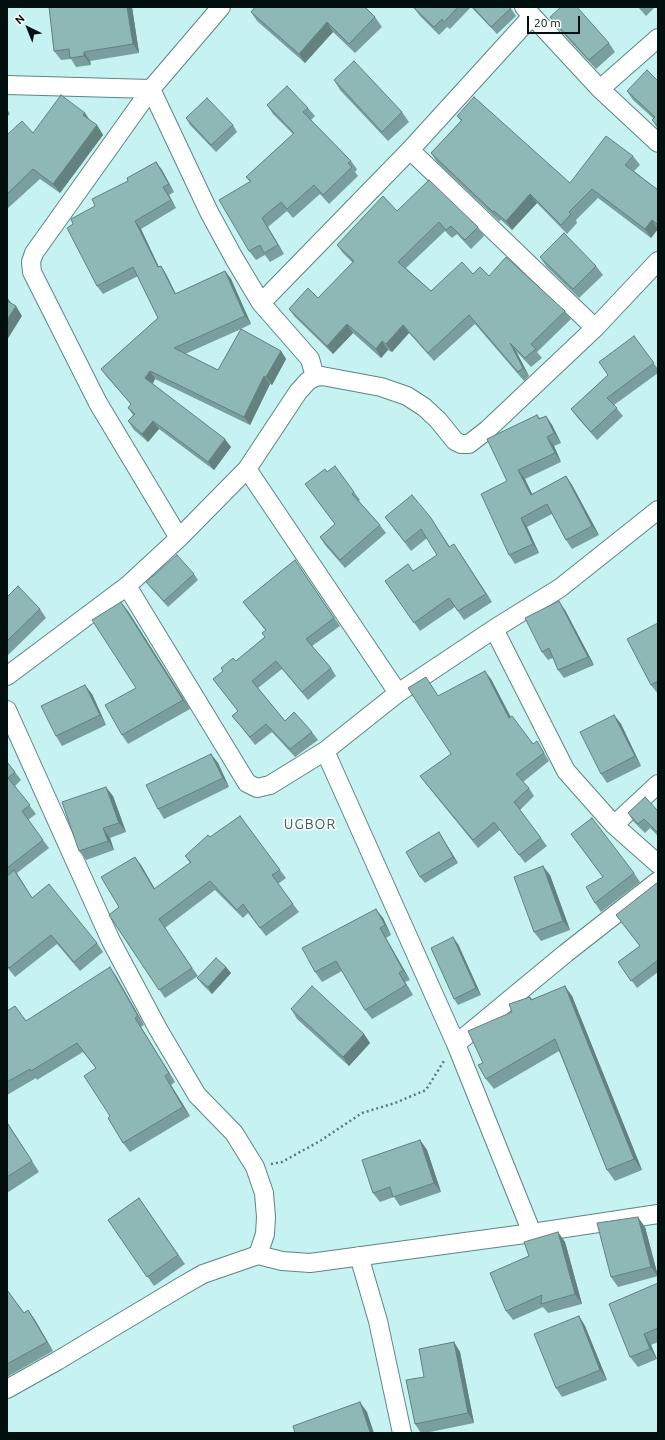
<!DOCTYPE html>
<html>
<head>
<meta charset="utf-8">
<style>
  body { margin:0 }
  #map { position:relative; width:665px; height:1440px; overflow:hidden; background:#c6f2f1; font-family:Ubuntu,sans-serif }
  canvas { display:block }
  .frame { position:absolute; inset:0; border:8px solid #020f0f; pointer-events:none }
  .north { position:absolute; left:8px; top:8px; width:40px; height:40px; -webkit-text-stroke:3px #fff; paint-order:stroke; rotate:317deg; font-size:11px; font-weight:700; line-height:16px; text-align:center; color:#020f0f }
  .north::after { content:''; display:block; margin:auto; width:14px; height:18px; background:#020f0f; clip-path:polygon(50% 0,100% 100%,50% 72%,0 100%) }
  .scale { position:absolute; left:527px; top:16px; width:53px; height:18px; box-sizing:border-box; border:2px solid #020f0f; border-top:0; padding-left:5px; font-size:12px; line-height:14px; white-space:nowrap; color:#020f0f; -webkit-text-stroke:3px #fff; paint-order:stroke }
</style>
</head>
<body>
<div id="map">
<canvas width="665" height="1440"></canvas>
<div class="frame"></div>
<div class="north">N</div>
<div class="scale">20 m</div>
</div>
<script>
const g = document.querySelector('canvas').getContext('2d');
g.lineJoin = 'round';
function poly(rows) {
  const path = new Path2D();
  for (const r of rows) {
    path.moveTo(r[0], r[1]);
    for (let i = 2; i < r.length; i += 2) path.lineTo(r[i], r[i + 1]);
  }
  return path;
}
function strokePath(path, color, width, dash) {
  g.strokeStyle = color;
  g.lineWidth = width;
  g.lineCap = dash ? 'butt' : 'round';
  g.setLineDash(dash || []);
  g.stroke(path);
}
function fill(path, color) {
  g.fillStyle = color;
  g.fill(path, 'evenodd');
}
function label(font, color, halo, rows, align = 'center') {
  g.font = font + ' Ubuntu,sans-serif';
  g.lineWidth = 3.5;
  g.setLineDash([]);
  g.textBaseline = 'middle';
  g.strokeStyle = halo;
  g.fillStyle = color;
  for (const [text, x, y, turn = 0] of rows) {
    g.save();
    g.translate(x, y);
    g.rotate((+turn || 0) * Math.PI / 180);
    g.textAlign = isNaN(turn) ? turn : align;
    if (halo) g.strokeText(text, 0, 0);
    g.fillText(text, 0, 0);
    g.restore();
  }
}
const path = poly([
  [271,1164,282,1162,320,1141,362,1113,395,1103,426,1090,444,1061]
]);
const street = poly([
  [221,7,151,89,209,212,234,258,261,303,310,359,315,377],
  [524,7,600,89,658,143],
  [7,85,151,89],
  [151,89,34,253,31,262,32,272,98,403,179,538],
  [600,89,658,38],
  [410,150,595,328],
  [261,303,410,150,532,16],
  [247,469,398,693],
  [127,586,247,783,257,788,270,785,325,751,398,693,494,629,560,588,658,510],
  [494,629,566,771,614,825,658,864],
  [7,676,127,586,179,538,247,469,298,392,308,381,315,377,322,376,381,387,407,396,424,407,438,420,455,441,461,444,469,444,487,430,595,328,658,261],
  [7,710,111,941,158,1029,197,1095,234,1133,255,1167,264,1193,266,1217,265,1234,258,1255],
  [325,751,456,1044,532,1233],
  [614,825,658,784],
  [456,1044,566,953,658,881],
  [359,1256,378,1321,402,1433],
  [7,1389,57,1361,182,1286,203,1274,258,1255,282,1261,310,1263,532,1233,658,1214]
]);
const wall = poly([
  [49,7,132,7,139,53,90,61,91,65,76,67,71,59,61,60,54,51],
  [415,7,510,7,516,16,497,34,471,7,450,29,447,27,439,35,420,16,414,8],
  [638,7,655,7,646,16],
  [251,12,375,17,382,27,355,53,333,32,305,63,257,21],
  [550,17,609,43,615,52,596,69,556,26],
  [334,80,402,112,409,122,388,141,340,90],
  [658,81,658,129,652,120,654,119,633,100,627,91],
  [267,105,308,108,315,116,311,120,351,161,357,169,355,172,358,176,329,204,320,194,293,218,287,211,268,227,284,254,270,262,265,255,256,260,249,251,250,182,246,177,293,134,273,114],
  [7,109,10,114,7,117],
  [85,113,90,121,97,125,103,135,60,193,40,179,7,209,7,135,33,133],
  [457,116,570,183,633,156,640,165,634,171,658,190,658,229,651,238,598,198,576,220,577,223,567,234,537,203,512,230,501,220,499,221,437,162,431,153,461,121],
  [186,118,233,125,237,132,216,152,190,125],
  [156,162,162,170,174,192,169,195,176,208,141,229,159,267,161,266,166,274,176,294,225,271,231,279,251,324,241,329,281,351,286,359,272,385,270,384,250,425,155,379,153,384,231,447,214,470,159,429,148,442,134,430,128,421,133,415,128,408,131,404,107,377,101,369,158,318,138,276,103,294,97,286,73,224,128,181],
  [241,329,218,370,185,354],
  [397,211,478,227,484,236,471,249,457,234,452,238,445,231,406,268,431,291,473,274,489,276,565,311,571,319,537,352,542,358,531,367,516,351,529,376,524,381,475,324,434,361,409,333,392,352,388,350,381,358,353,333,333,354,295,317,289,309,318,298,353,263,343,253,337,245],
  [540,257,596,266,603,275,579,298,546,266],
  [634,336,658,369,658,373,614,405,623,416,597,440,577,417,571,409,608,375],
  [537,415,540,418,546,416,552,425,561,443,554,446,561,462,525,479,532,494,566,476,572,485,599,535,572,549,566,540,552,514,527,527,539,553,515,564,509,555,507,481],
  [327,472,354,492,360,500,359,501,380,525,386,533,345,568,325,545,320,537,335,524,305,484],
  [385,517,431,518,450,547,460,553,492,602,464,620,455,607,420,631,385,581,413,571,437,555,427,538,411,551],
  [295,560,340,626,312,646,331,668,336,676,308,700,282,669,258,688,285,721,312,732,318,740,295,757,272,732,255,745,238,723,232,716,238,711,213,679,265,637,266,631,243,602],
  [194,574,198,580,168,607,151,588,146,582],
  [7,597,40,609,46,618,7,656],
  [565,610,594,665,564,678,558,670,553,658,548,660,542,652],
  [128,611,190,709,128,744,122,735,136,688],
  [658,623,658,694,651,685],
  [491,679,511,717,533,744,542,749,549,761,523,782,529,788,534,796,520,810,547,846,525,863,500,830,478,848,426,784,420,776,451,754,439,696],
  [92,694,106,725,62,746,56,736],
  [614,715,621,724,641,766,607,783,601,774],
  [211,754,218,763,229,787,164,819,158,809],
  [7,762,15,772,21,780,15,786,36,814,28,820,49,848,17,873,32,898,97,943,103,952,80,971,57,944,15,977,7,967],
  [113,796,126,832,110,838,114,850,86,860,79,851],
  [658,811,658,836,650,828,645,833,634,822,628,813],
  [240,816,286,878,278,884,299,912,266,936,248,913,243,918,215,890,165,928,198,976,165,998,109,915,119,907,141,865,155,889,190,863,185,856],
  [439,832,458,863,425,883,420,877],
  [571,834,634,873,640,882,601,912,595,903,603,877],
  [550,875,570,930,541,941,534,932],
  [658,883,658,972,637,988,618,962,640,946,616,915],
  [383,918,391,935,386,938,410,980,405,982,413,995,372,1019,365,1010,342,971,322,982,315,972],
  [458,944,481,995,458,1005,454,999],
  [226,967,231,973,212,994,202,984,197,978],
  [116,976,144,1025,141,1027,175,1082,171,1085,190,1116,130,1152,123,1143,110,1116,96,1068,83,1052,37,1080,36,1078,7,1095,7,1011,26,1021],
  [572,996,642,1170,615,1181,607,1170,559,1051,494,1089,486,1079,483,1063,512,1012,530,997,532,999],
  [291,1009,364,1034,370,1043,349,1066,297,1019],
  [7,1122,39,1172,7,1193],
  [420,1140,427,1150,441,1192,400,1206,394,1197,380,1202,373,1193],
  [139,1198,185,1264,154,1286,108,1220],
  [645,1227,658,1276,618,1287,611,1277],
  [558,1232,565,1242,582,1304,548,1313,543,1307,513,1320,506,1311,529,1256],
  [658,1283,658,1342,651,1345,657,1359,638,1367,630,1357],
  [7,1290,24,1313,28,1310,35,1320,53,1351,7,1377],
  [579,1316,585,1326,607,1380,562,1397,556,1388],
  [454,1342,460,1352,474,1423,425,1433,421,1433,415,1424,424,1377]
]);
const shadedWall = poly([
  [127,7,132,7,139,53,133,44],
  [327,22,333,32,305,63,299,54],
  [84,52,90,61,91,65,84,56],
  [85,113,91,122,83,115],
  [97,125,103,135,60,193,53,184],
  [156,162,162,170,174,192,169,184],
  [163,187,169,195,176,208,171,200],
  [530,194,537,203,512,230,506,221],
  [262,218,268,227,284,254,278,245],
  [652,220,658,229,651,238,645,229],
  [135,221,141,229,163,276,158,267],
  [161,266,166,274,180,303,175,294],
  [225,271,231,279,251,324,245,316],
  [7,297,11,303,8,307,7,305],
  [16,306,22,316,7,340,7,320],
  [347,324,353,333,333,354,327,346],
  [403,325,409,333,392,352,386,344],
  [382,341,388,350,381,358,376,349],
  [510,343,516,351,529,376,523,368],
  [281,351,286,359,272,385,266,377],
  [150,371,155,379,151,386,145,378],
  [264,376,270,384,250,425,244,417],
  [546,416,552,425,561,443,554,433],
  [153,421,159,429,148,442,142,434],
  [547,437,554,446,561,462,555,453],
  [225,439,231,447,214,470,208,462],
  [518,470,525,479,537,504,531,495],
  [566,476,572,485,599,535,592,526],
  [521,518,527,527,539,553,533,544],
  [454,544,460,553,492,602,486,594],
  [559,601,565,610,594,665,588,657],
  [121,602,128,611,190,709,183,700],
  [485,671,491,679,515,726,509,718],
  [85,685,92,694,106,725,100,715],
  [614,715,621,724,641,766,635,756],
  [211,754,218,763,229,787,223,778],
  [106,787,113,796,126,832,119,823],
  [103,828,110,838,114,850,108,841],
  [439,832,443,839,458,863,453,857],
  [135,857,141,865,160,898,154,889],
  [543,866,550,875,570,930,563,921],
  [14,870,21,880,38,907,32,898],
  [376,909,383,918,391,935,385,925],
  [380,928,386,938,410,980,403,970],
  [453,937,458,944,481,995,476,988],
  [110,967,116,976,144,1025,138,1016],
  [226,967,231,973,212,994,208,987],
  [399,973,405,982,413,995,406,985],
  [565,986,572,996,642,1170,634,1159],
  [135,1018,141,1027,175,1082,169,1073],
  [364,1034,370,1043,349,1066,343,1057],
  [165,1076,171,1085,190,1116,183,1107],
  [7,1122,39,1172,7,1123],
  [420,1140,427,1150,441,1192,434,1183],
  [638,1217,645,1227,658,1276,651,1267],
  [558,1232,565,1242,582,1304,575,1294],
  [28,1310,35,1320,53,1351,47,1342],
  [579,1316,585,1326,607,1380,600,1370],
  [644,1334,651,1345,657,1359,650,1349],
  [454,1342,460,1352,474,1423,468,1413],
  [360,1402,367,1412,374,1433,371,1433,370,1432]
]);
const building = poly([
  [49,7,127,7,133,44,84,52,84,56,70,58,69,49,54,51,49,7],
  [255,7,365,7,375,17,349,44,327,22,299,54,251,12,255,7],
  [415,7,458,7,444,22,442,19,434,27,414,8,415,7],
  [473,7,510,7,511,8,491,27,473,7],
  [561,7,577,7,609,43,589,60,550,17,561,7],
  [354,61,402,112,382,132,334,80,354,61],
  [647,70,658,81,658,126,652,120,655,117,627,91,647,70],
  [287,86,308,108,303,112,351,161,348,163,352,167,323,195,314,185,287,209,281,202,262,218,278,245,264,253,260,245,249,251,219,200,251,181,246,177,294,133,267,105,287,86],
  [61,95,85,113,83,115,97,125,53,184,33,169,7,194,7,135,22,121,33,133,61,95],
  [474,97,570,183,606,136,633,156,625,165,658,190,658,225,652,220,645,229,592,189,569,212,571,214,561,225,530,194,506,221,494,211,493,212,431,153,462,120,457,116,474,97],
  [207,98,233,125,211,145,186,118,207,98],
  [156,162,169,184,163,187,171,200,135,221,158,267,161,266,175,294,225,271,245,316,174,348,218,370,241,329,281,351,266,377,264,376,244,417,150,371,145,378,225,439,208,462,153,421,142,434,128,421,135,414,128,408,131,404,101,369,158,318,133,267,97,286,67,228,73,224,71,219,95,206,92,199,128,181,127,178,156,162],
  [429,180,478,227,465,240,451,226,446,230,439,222,398,262,431,291,462,262,473,274,480,267,489,276,506,257,565,311,531,344,536,349,525,358,510,343,523,368,518,372,469,315,428,353,403,325,386,344,382,341,376,349,347,324,327,346,289,309,308,288,318,298,354,261,337,245,383,196,397,211,429,180],
  [564,233,596,266,573,289,540,257,564,233],
  [7,301,16,306,7,320,7,301],
  [634,336,654,363,607,398,617,408,591,432,571,409,608,375,599,362,634,336],
  [537,415,539,419,546,416,554,433,547,437,555,453,518,470,531,495,566,476,592,526,566,540,547,504,521,518,533,544,509,555,481,494,507,481,487,439,537,415],
  [335,466,354,492,352,494,380,525,340,560,320,537,335,524,305,484,325,469,327,472,335,466],
  [412,495,431,518,449,547,454,544,486,594,458,611,449,598,414,623,385,581,408,564,413,571,437,555,421,529,405,542,385,517,412,495],
  [177,555,194,574,164,601,146,582,177,555],
  [295,560,334,618,306,639,331,668,302,692,276,661,252,681,285,721,294,712,312,732,290,749,266,724,250,737,232,716,238,711,213,679,223,671,221,668,233,658,236,661,265,637,262,633,266,630,243,602,295,560],
  [18,586,40,609,7,641,7,597,18,586],
  [559,601,588,657,558,670,549,648,542,652,525,618,559,601],
  [121,602,183,700,122,735,105,705,136,688,92,620,121,602],
  [658,623,658,681,651,685,627,639,658,623],
  [485,671,509,718,512,716,533,744,537,741,544,753,516,774,529,788,514,802,541,838,519,855,494,822,473,840,420,776,451,754,408,688,426,677,438,696,485,671],
  [85,685,100,715,56,736,41,706,85,685],
  [614,715,635,756,601,774,580,732,614,715],
  [211,754,223,778,158,809,146,785,211,754],
  [7,762,15,772,8,778,30,805,22,811,43,840,7,868,7,762],
  [106,787,119,823,103,828,108,841,79,851,62,802,106,787],
  [645,797,658,811,658,833,644,819,638,824,628,813,645,797],
  [240,816,280,870,272,875,293,904,260,928,243,904,237,910,210,881,159,919,192,968,159,990,109,915,119,907,101,877,135,857,154,889,191,862,185,856,208,835,210,837,240,816],
  [592,818,634,873,595,903,586,887,603,877,571,834,592,818],
  [439,832,453,857,420,877,406,852,439,832],
  [543,866,563,921,534,932,514,877,543,866],
  [14,870,32,898,49,884,97,943,74,962,51,935,9,968,7,966,7,876,14,870],
  [658,882,658,960,631,981,618,962,640,946,616,915,658,882],
  [376,909,385,925,380,928,403,970,399,973,406,985,365,1010,336,961,315,972,302,948,376,909],
  [453,937,476,988,454,999,431,948,453,937],
  [216,958,226,967,208,987,197,978,216,958],
  [110,967,138,1016,135,1018,169,1073,165,1076,183,1107,123,1143,108,1118,110,1116,84,1076,96,1068,77,1043,31,1071,30,1069,7,1082,7,1011,15,1006,26,1021,110,967],
  [312,986,364,1034,343,1057,291,1009,312,986],
  [565,986,634,1159,607,1170,555,1039,486,1079,478,1065,483,1063,468,1031,512,1012,509,1004,530,997,531,1000,565,986],
  [7,1123,32,1161,7,1177,7,1123],
  [420,1140,434,1183,393,1197,390,1187,373,1193,362,1160,420,1140],
  [139,1198,178,1255,147,1277,108,1220,139,1198],
  [638,1217,651,1267,611,1277,597,1223,638,1217],
  [558,1232,575,1294,541,1304,542,1295,506,1311,490,1273,529,1256,524,1242,558,1232],
  [658,1283,658,1328,644,1334,650,1349,630,1357,609,1304,658,1283],
  [7,1290,24,1313,28,1310,47,1342,7,1364,7,1290],
  [579,1316,600,1370,556,1388,534,1334,579,1316],
  [454,1342,468,1413,415,1424,406,1380,424,1377,419,1349,454,1342],
  [360,1402,370,1432,368,1433,295,1433,293,1426,360,1402]
]);
const quarterNames = [
  ["UGBOR",310,824]
];
strokePath(street, '#5c8684', 20);
strokePath(path, '#5d7978', 2.5, [2, 3]);
strokePath(street, '#fff', 18);
fill(wall, '#799e9d');
fill(shadedWall, '#63817f');
fill(building, '#8db8b6');
strokePath(building, '#63817f', 1);
g.letterSpacing = '1px';
label('14px', '#37605f', '#fff', quarterNames);
g.letterSpacing = '0px';
</script>
</body>
</html>
